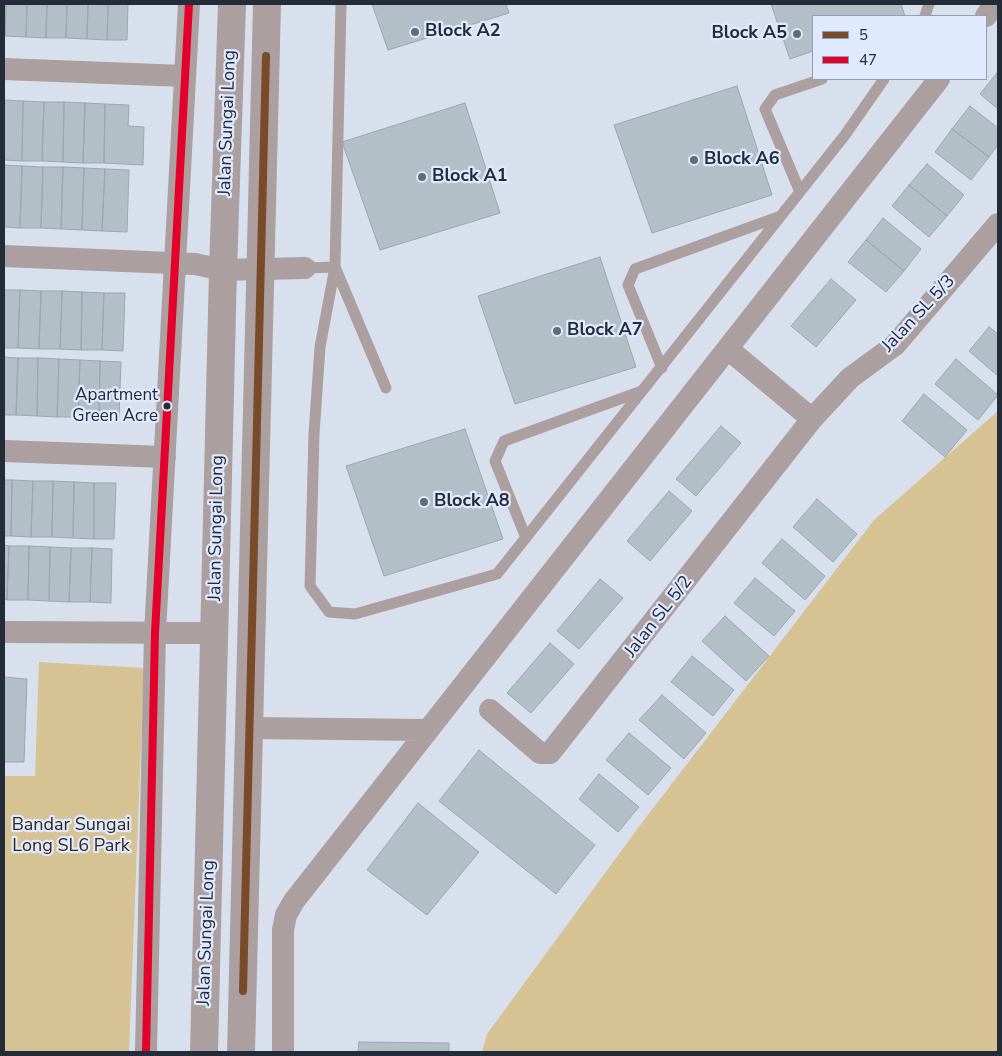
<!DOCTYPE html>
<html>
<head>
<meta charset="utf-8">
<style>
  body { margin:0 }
  #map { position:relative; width:1002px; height:1056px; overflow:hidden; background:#d8e0ee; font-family:"Nunito Sans",sans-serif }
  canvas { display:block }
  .frame { position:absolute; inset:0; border:5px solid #252c39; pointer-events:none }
  .legend { position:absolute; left:812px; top:15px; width:175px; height:65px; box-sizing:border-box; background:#dfe9ff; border:1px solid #959db0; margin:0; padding:6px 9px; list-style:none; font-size:15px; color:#252c39 }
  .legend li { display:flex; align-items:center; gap:10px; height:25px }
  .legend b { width:25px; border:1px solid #959db0 }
</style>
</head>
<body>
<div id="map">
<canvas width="1002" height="1056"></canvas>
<div class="frame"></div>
<ul class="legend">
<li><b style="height:6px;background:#7a4b2a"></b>5</li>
<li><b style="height:6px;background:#e4002b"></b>47</li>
</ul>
</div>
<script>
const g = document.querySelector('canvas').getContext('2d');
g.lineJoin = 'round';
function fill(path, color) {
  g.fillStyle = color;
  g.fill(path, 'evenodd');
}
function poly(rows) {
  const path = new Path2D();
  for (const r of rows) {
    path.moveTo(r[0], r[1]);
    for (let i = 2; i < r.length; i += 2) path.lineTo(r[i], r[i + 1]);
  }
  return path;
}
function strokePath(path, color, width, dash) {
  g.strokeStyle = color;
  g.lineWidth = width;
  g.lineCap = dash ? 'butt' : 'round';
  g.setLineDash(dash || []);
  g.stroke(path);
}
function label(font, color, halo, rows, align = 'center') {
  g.font = font + ' "Nunito Sans",sans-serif';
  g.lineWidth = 4.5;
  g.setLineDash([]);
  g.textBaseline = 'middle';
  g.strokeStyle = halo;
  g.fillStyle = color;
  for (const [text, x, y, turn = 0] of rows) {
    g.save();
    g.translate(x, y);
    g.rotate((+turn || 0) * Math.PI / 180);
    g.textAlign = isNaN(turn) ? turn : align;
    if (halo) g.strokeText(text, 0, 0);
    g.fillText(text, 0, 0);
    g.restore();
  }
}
const green = poly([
  [998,411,998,1052,482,1052,487,1034,641,824,874,520],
  [39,662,144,668,129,1052,4,1052,4,776,35,776]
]);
const building = poly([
  [4,4,6,4,5,36,4,36,4,4],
  [6,4,27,4,26,37,5,36,6,4],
  [27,4,47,4,46,38,26,37,27,4],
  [47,4,67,4,66,38,46,38,47,4],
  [67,4,88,4,87,39,66,38,67,4],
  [88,4,108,4,107,40,87,39,88,4],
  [108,4,128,4,127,40,107,40,108,4],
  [372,4,506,4,509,13,388,50,372,4],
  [771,4,901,4,905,16,813,16,813,51,790,59,771,4],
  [997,73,998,73,998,109,980,94,997,73],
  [737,86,772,195,652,233,614,125,737,86],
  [4,100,23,101,22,161,4,160,4,100],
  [23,101,44,102,42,161,22,161,23,101],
  [44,102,64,102,63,162,42,161,44,102],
  [64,102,85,103,83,163,63,162,64,102],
  [85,103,105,104,104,163,83,163,85,103],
  [465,103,500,213,380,250,342,142,465,103],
  [105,104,129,105,128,126,144,127,143,165,104,163,105,104],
  [970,106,998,128,998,145,989,157,952,129,970,106],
  [952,129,989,157,971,180,935,152,952,129],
  [927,164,964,195,947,216,909,185,927,164],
  [4,165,22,166,20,228,4,227,4,165],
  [22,166,43,167,41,228,20,228,22,166],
  [43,167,63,167,61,229,41,228,43,167],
  [63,167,84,168,82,230,61,229,63,167],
  [84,168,105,169,102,231,82,230,84,168],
  [105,169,129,170,127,232,102,231,105,169],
  [909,185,947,216,929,237,892,206,909,185],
  [883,218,921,249,904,271,866,240,883,218],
  [866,240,904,271,886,292,848,262,866,240],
  [600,257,636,367,515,404,478,296,600,257],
  [831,279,856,300,816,347,791,326,831,279],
  [4,290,20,290,18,348,4,348,4,290],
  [20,290,41,291,39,349,18,348,20,290],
  [41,291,62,291,60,349,39,349,41,291],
  [62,291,82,292,81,350,60,349,62,291],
  [82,292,104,293,102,350,81,350,82,292],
  [104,293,125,293,123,351,102,350,104,293],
  [989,327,998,334,998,376,969,351,989,327],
  [4,357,18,358,16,415,4,415,4,357],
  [18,358,38,358,37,416,16,415,18,358],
  [38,358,59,359,57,417,37,416,38,358],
  [59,359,80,360,78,417,57,417,59,359],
  [956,359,998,395,978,420,935,384,956,359],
  [80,360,100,361,99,418,78,417,80,360],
  [100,361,121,362,119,419,99,418,100,361],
  [924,394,967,430,945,457,902,421,924,394],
  [721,426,741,443,696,496,676,479,721,426],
  [465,429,503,539,384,576,346,466,465,429],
  [4,480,12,480,11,536,4,536,4,480],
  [12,480,33,481,31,537,11,536,12,480],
  [33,481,53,481,52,537,31,537,33,481],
  [53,481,74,482,73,538,52,537,53,481],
  [74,482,94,483,94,539,73,538,74,482],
  [94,483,116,483,114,539,94,539,94,483],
  [669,491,692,511,650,561,627,541,669,491],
  [817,499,857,534,833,562,793,527,817,499],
  [782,539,825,576,805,600,762,563,782,539],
  [4,545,9,546,7,600,4,599,4,545],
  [9,546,29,546,28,600,7,600,9,546],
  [29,546,50,547,49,601,28,600,29,546],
  [50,547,71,548,69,602,49,601,50,547],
  [71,548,92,548,90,602,69,602,71,548],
  [92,548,112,549,111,603,90,602,92,548],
  [755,578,795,611,774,636,734,603,755,578],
  [600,579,623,598,579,649,557,631,600,579],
  [725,616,769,656,746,681,702,641,725,616],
  [550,643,574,664,531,713,507,693,550,643],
  [692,656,734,690,713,716,671,682,692,656],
  [4,677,27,679,24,762,4,762,4,677],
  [662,695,706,733,684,759,639,720,662,695],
  [629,733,671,768,648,795,606,760,629,733],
  [479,750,595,845,556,894,439,801,479,750],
  [599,774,639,807,618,832,579,799,599,774],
  [418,803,479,852,427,915,367,870,418,803],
  [359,1042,449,1043,449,1052,358,1052,359,1042]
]);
const service = poly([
  [341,4,335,267,320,347,314,434,310,586,329,612,355,614,497,574,845,135,884,79],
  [925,16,929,4],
  [800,192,765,109,775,95,822,79],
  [335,267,386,388],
  [305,268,335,267],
  [662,368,628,285,635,269,781,216],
  [526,538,495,461,504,441,642,391]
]);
const minor = poly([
  [986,16,995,4],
  [4,69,184,76],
  [4,256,195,264,223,270,305,268],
  [728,349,812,419],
  [4,451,165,457],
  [4,632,215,633],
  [490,710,540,753,550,753,812,419,850,378,895,345,998,224],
  [249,728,426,730],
  [146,1052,155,633,189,4],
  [283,1052,283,930,286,915,294,901,939,79]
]);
const tertiary = poly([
  [204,1052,223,270,232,4],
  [241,1052,267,4]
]);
const bus1 = poly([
  [243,991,266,56]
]);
const bus2 = poly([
  [146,1052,155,633,189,4]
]);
const markers = [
  [415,32,5,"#646b78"],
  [797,34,5,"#646b78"],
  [694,160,5,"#646b78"],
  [422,177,5,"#646b78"],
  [557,331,5,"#646b78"],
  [167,406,4.5,"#252c39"],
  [424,502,5,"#646b78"]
];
const busNames = [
  ["Apartment",158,396],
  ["Green Acre",158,417]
];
const poiNames = [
  ["Block A2",425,32],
  ["Block A5",787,34,"right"],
  ["Block A6",704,160],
  ["Block A1",432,177],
  ["Block A7",567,331],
  ["Block A8",434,502]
];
const streetNames = [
  ["Jalan Sungai Long",228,123,-88],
  ["Jalan SL 5/3",919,314,-47],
  ["Jalan Sungai Long",217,528,-89],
  ["Jalan SL 5/2",659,617,-52],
  ["Jalan Sungai Long",207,933,-88]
];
const parkNames = [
  ["Bandar Sungai",71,826],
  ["Long SL6 Park",71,847]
];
fill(green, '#d6c292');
fill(building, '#b2bfc6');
strokePath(building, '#9aa7af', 1);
strokePath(service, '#ab9f9f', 11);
strokePath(minor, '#ab9f9f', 22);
strokePath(tertiary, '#ab9f9f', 28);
strokePath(bus1, '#7a4b2a', 8);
strokePath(bus2, '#e4002b', 8);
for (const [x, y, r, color] of markers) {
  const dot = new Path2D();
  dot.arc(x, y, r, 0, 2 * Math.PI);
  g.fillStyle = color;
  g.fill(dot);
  strokePath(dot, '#dfe9ff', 2);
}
label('17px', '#252c39', '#dfe9ff', busNames, 'right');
label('bold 18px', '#252c39', '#dfe9ff', poiNames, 'left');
label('18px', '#252c39', '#dfe9ff', streetNames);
label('18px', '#312817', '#dfe9ff', parkNames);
</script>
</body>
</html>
